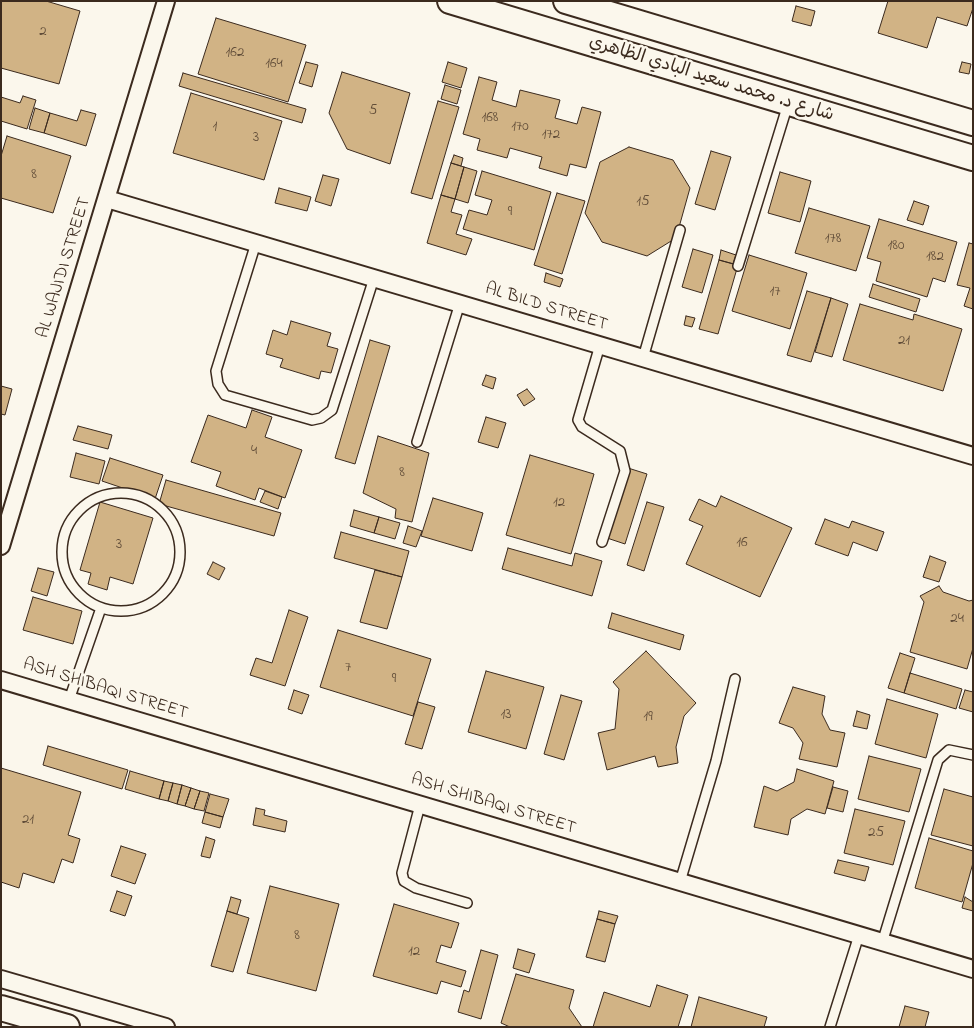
<!DOCTYPE html>
<html>
<head>
<meta charset="utf-8">
<style>
  body { margin:0 }
  #map { position:relative; width:974px; height:1028px; overflow:hidden; background:#fbf7ec; font-family:"Indie Flower",sans-serif }
  canvas { display:block }
  .frame { position:absolute; inset:0; border:2px solid #3b2a1e; pointer-events:none }
</style>
</head>
<body>
<div id="map">
<canvas width="974" height="1028"></canvas>
<div class="frame"></div>
</div>
<script>
const g = document.querySelector('canvas').getContext('2d');
g.lineJoin = 'round';
function fill(path, color) {
  g.fillStyle = color;
  g.fill(path, 'evenodd');
}
function poly(rows) {
  const path = new Path2D();
  for (const r of rows) {
    if (r.length === 3) {
      path.moveTo(r[0] + r[2], r[1]);
      path.arc(r[0], r[1], r[2], 0, 2 * Math.PI);
      continue;
    }
    path.moveTo(r[0], r[1]);
    for (let i = 2; i < r.length; i += 2) path.lineTo(r[i], r[i + 1]);
  }
  return path;
}
function strokePath(path, color, width, dash) {
  g.strokeStyle = color;
  g.lineWidth = width;
  g.lineCap = dash ? 'butt' : 'round';
  g.setLineDash(dash || []);
  g.stroke(path);
}
function label(font, color, halo, rows, align = 'center') {
  g.font = font + ' "Indie Flower","Playpen Sans Arabic",sans-serif';
  g.lineWidth = 5;
  g.setLineDash([]);
  g.textBaseline = 'middle';
  g.strokeStyle = halo;
  g.fillStyle = color;
  for (const [text, x, y, turn = 0] of rows) {
    g.save();
    g.translate(x, y);
    g.rotate((+turn || 0) * Math.PI / 180);
    g.textAlign = isNaN(turn) ? turn : align;
    if (halo) g.strokeText(text, 0, 0);
    g.fillText(text, 0, 0);
    g.restore();
  }
}
const building = poly([
  [1,1,46,1,80,11,59,84,1,68,1,1],
  [888,1,973,1,973,8,967,26,937,17,927,48,878,33,888,1],
  [796,6,815,11,811,26,792,21,796,6],
  [216,18,306,45,288,102,198,74,216,18],
  [306,62,318,65,312,87,299,83,306,62],
  [448,62,467,68,461,88,442,82,448,62],
  [962,62,971,64,969,74,959,72,962,62],
  [342,72,410,93,390,164,347,149,329,113,342,72],
  [183,73,306,109,302,123,179,86,183,73],
  [479,77,497,82,492,100,516,107,520,90,560,100,555,118,577,124,582,107,601,112,586,168,570,164,567,176,539,168,542,157,510,148,507,158,477,150,480,139,463,134,479,77],
  [445,85,461,90,457,104,441,99,445,85],
  [191,93,282,121,264,180,173,153,191,93],
  [23,96,36,100,27,129,1,121,1,97,20,103,23,96],
  [438,101,459,107,432,199,411,193,438,101],
  [35,108,50,113,44,133,29,129,35,108],
  [81,110,96,114,86,146,44,133,50,113,77,121,81,110],
  [7,136,71,156,53,213,1,198,1,156,7,136],
  [629,147,673,160,690,188,676,238,647,256,602,242,585,213,600,162,629,147],
  [711,151,731,157,715,210,695,204,711,151],
  [454,155,463,158,461,166,451,163,454,155],
  [451,163,464,167,455,199,441,195,451,163],
  [464,167,477,171,468,203,455,199,464,167],
  [482,171,551,192,534,250,463,229,469,210,487,215,492,200,475,195,482,171],
  [780,172,811,181,800,222,768,213,780,172],
  [323,175,339,179,331,206,315,201,323,175],
  [279,188,311,197,307,211,275,203,279,188],
  [557,193,585,201,562,274,534,265,557,193],
  [441,195,455,199,451,212,462,215,456,234,472,239,466,255,427,243,441,195],
  [914,201,929,206,923,225,907,220,914,201],
  [809,208,870,226,856,271,795,253,809,208],
  [879,219,957,242,945,282,933,278,927,297,876,281,881,262,867,258,879,219],
  [969,243,973,244,973,309,964,306,970,288,957,285,969,243],
  [693,249,713,255,702,293,682,287,693,249],
  [721,250,736,255,733,264,719,260,721,250],
  [749,255,807,273,790,329,732,311,749,255],
  [719,260,738,265,718,334,699,329,719,260],
  [546,273,563,279,560,287,544,282,546,273],
  [873,284,920,299,916,312,869,297,873,284],
  [807,291,831,298,811,362,787,355,807,291],
  [831,298,848,304,832,357,815,352,831,298],
  [860,304,913,320,914,314,962,329,943,391,843,360,860,304],
  [686,316,695,318,692,327,684,325,686,316],
  [291,321,331,333,327,346,338,349,331,373,321,371,319,379,280,367,283,359,266,354,273,330,287,335,291,321],
  [370,340,390,346,355,464,335,458,370,340],
  [486,375,496,378,493,389,482,385,486,375],
  [1,386,12,389,5,415,1,414,1,386],
  [527,389,535,399,524,406,517,395,527,389],
  [252,410,272,417,265,437,302,450,285,498,259,488,255,500,216,486,221,472,191,462,208,415,246,428,252,410],
  [486,417,506,423,498,448,478,442,486,417],
  [78,426,112,435,108,449,73,440,78,426],
  [378,436,429,453,412,522,395,518,396,509,363,493,378,436],
  [76,453,105,461,99,484,70,477,76,453],
  [530,455,594,474,571,554,506,535,530,455],
  [110,458,163,475,155,499,102,481,110,458],
  [628,468,647,474,625,544,607,538,628,468],
  [166,480,281,513,274,536,159,504,166,480],
  [265,491,282,497,278,509,260,502,265,491],
  [721,496,792,528,760,597,686,564,703,526,689,520,699,499,716,507,721,496],
  [433,498,483,513,472,551,421,536,433,498],
  [100,502,153,518,133,584,110,577,107,590,88,584,91,573,80,570,100,502],
  [647,502,664,507,644,571,627,565,647,502],
  [354,510,379,517,374,533,350,526,354,510],
  [379,517,400,523,395,539,374,533,379,517],
  [825,519,849,528,852,521,884,532,877,551,853,542,848,556,815,544,825,519],
  [408,526,422,531,416,547,403,543,408,526],
  [341,532,409,551,402,577,334,558,341,532],
  [508,548,572,566,575,553,602,561,592,596,502,569,508,548],
  [930,556,946,562,939,582,923,577,930,556],
  [213,562,225,568,219,580,207,574,213,562],
  [38,568,54,572,47,596,31,591,38,568],
  [375,570,402,577,387,629,360,622,375,570],
  [939,586,943,592,969,601,973,600,973,648,967,669,910,652,924,602,920,596,939,586],
  [33,597,82,611,73,644,23,630,33,597],
  [289,610,308,617,285,686,250,675,256,658,272,663,289,610],
  [612,613,684,635,680,650,608,628,612,613],
  [338,630,431,659,413,716,320,687,338,630],
  [646,651,696,703,684,716,676,747,678,763,658,767,655,756,607,770,598,733,615,729,619,689,613,682,646,651],
  [900,653,915,658,904,693,888,688,900,653],
  [486,671,544,687,526,749,468,732,486,671],
  [910,673,962,689,956,709,904,693,910,673],
  [793,687,825,696,822,714,830,730,845,733,837,767,799,759,803,743,793,728,779,723,793,687],
  [294,690,309,695,302,714,288,709,294,690],
  [965,690,973,692,973,712,959,708,965,690],
  [561,695,582,701,564,760,544,754,561,695],
  [887,699,938,714,926,758,875,744,887,699],
  [418,702,435,707,422,749,405,744,418,702],
  [857,711,870,715,867,729,853,726,857,711],
  [48,746,128,770,122,789,43,765,48,746],
  [869,756,921,769,909,812,858,799,869,756],
  [1,768,81,792,68,835,80,839,73,863,62,859,54,883,23,873,19,888,1,882,1,768],
  [797,769,834,781,825,814,807,809,791,819,788,835,754,827,764,786,777,791,794,782,797,769],
  [130,771,164,781,159,799,125,789,130,771],
  [164,781,173,783,168,801,159,799,164,781],
  [173,783,182,785,177,804,168,801,173,783],
  [182,785,191,788,185,806,177,804,182,785],
  [833,787,848,791,843,812,827,808,833,787],
  [191,788,200,791,194,809,185,806,191,788],
  [944,789,973,797,973,846,931,835,944,789],
  [200,791,209,793,204,811,194,809,200,791],
  [210,794,229,799,223,817,205,812,210,794],
  [256,808,265,810,264,815,287,821,285,832,253,825,256,808],
  [855,809,905,821,893,865,844,853,855,809],
  [205,812,223,817,220,828,202,823,205,812],
  [206,837,215,840,210,858,201,856,206,837],
  [929,838,973,851,973,863,962,902,915,888,929,838],
  [121,846,146,854,135,884,111,876,121,846],
  [838,860,869,867,865,881,834,873,838,860],
  [270,886,339,904,316,991,247,973,270,886],
  [117,891,132,896,125,916,110,911,117,891],
  [231,897,241,900,237,914,227,911,231,897],
  [965,897,973,902,973,911,962,908,965,897],
  [394,904,459,923,451,948,441,945,436,962,466,971,461,987,441,981,437,994,373,976,394,904],
  [227,911,249,918,233,972,211,966,227,911],
  [599,911,618,916,615,924,597,919,599,911],
  [597,919,615,924,605,962,586,957,597,919],
  [518,949,535,954,529,973,513,968,518,949],
  [481,950,498,955,481,1019,458,1012,464,990,469,992,481,950],
  [516,974,574,990,569,1008,582,1027,510,1027,501,1023,516,974],
  [657,985,688,995,678,1027,593,1027,604,992,650,1007,657,985],
  [699,997,767,1017,764,1027,691,1027,699,997],
  [905,1006,929,1012,925,1027,899,1027,905,1006]
]);
const lane = poly([
  [256,243,216,371,218,384,225,395,312,420,321,418,332,410,374,278],
  [738,266,788,104],
  [600,345,578,420,582,427,620,451,625,471,602,542],
  [643,358,680,230],
  [417,442,460,303],
  [121,552,59],
  [69,700,101,608],
  [420,805,402,873,404,881,416,888,467,903],
  [680,882,716,761,735,679],
  [882,943,938,760,949,750,973,755],
  [830,1027,859,935]
]);
const street = poly([
  [107,199,973,456],
  [1,546,166,1],
  [1,680,973,969],
  [1,979,166,1027]
]);
const secondary = poly([
  [450,1,973,158],
  [566,1,973,123],
  [1,1008,67,1027]
]);
const numberNames = [
  ["2",43,33],
  ["162",235,54],
  ["164",274,65],
  ["5",373,112],
  ["168",490,119],
  ["1",215,128],
  ["170",520,128],
  ["172",551,136],
  ["3",256,139],
  ["8",34,176],
  ["15",643,203],
  ["9",510,213],
  ["178",833,240],
  ["180",896,247],
  ["182",935,258],
  ["17",775,293],
  ["21",904,342],
  ["4",254,452],
  ["8",402,474],
  ["12",559,504],
  ["16",742,544],
  ["3",119,546],
  ["24",957,620],
  ["7",348,669],
  ["9",394,680],
  ["13",506,716],
  ["19",648,718],
  ["21",28,821],
  ["25",876,834],
  ["8",297,937],
  ["12",414,953]
];
const streetNames = [
  ["شارع د. محمد سعيد البادي الظاهري",711,80,17],
  ["AL WAJIDI STREET",65,268,-73],
  ["AL BILD STREET",546,308,17],
  ["ASH SHIBAQI STREET",105,690,17],
  ["ASH SHIBAQI STREET",493,805,17]
];
fill(building, '#d1b385');
strokePath(building, '#3b2a1e', 1);
strokePath(lane, '#3b2a1e', 12);
strokePath(street, '#3b2a1e', 20);
strokePath(secondary, '#3b2a1e', 28);
strokePath(lane, '#fbf7ec', 9);
strokePath(street, '#fbf7ec', 16);
strokePath(secondary, '#fbf7ec', 24);
label('15px', '#604c38', null, numberNames);
label('18px', '#3b2a1e', '#fbf7ec', streetNames);
</script>
</body>
</html>
